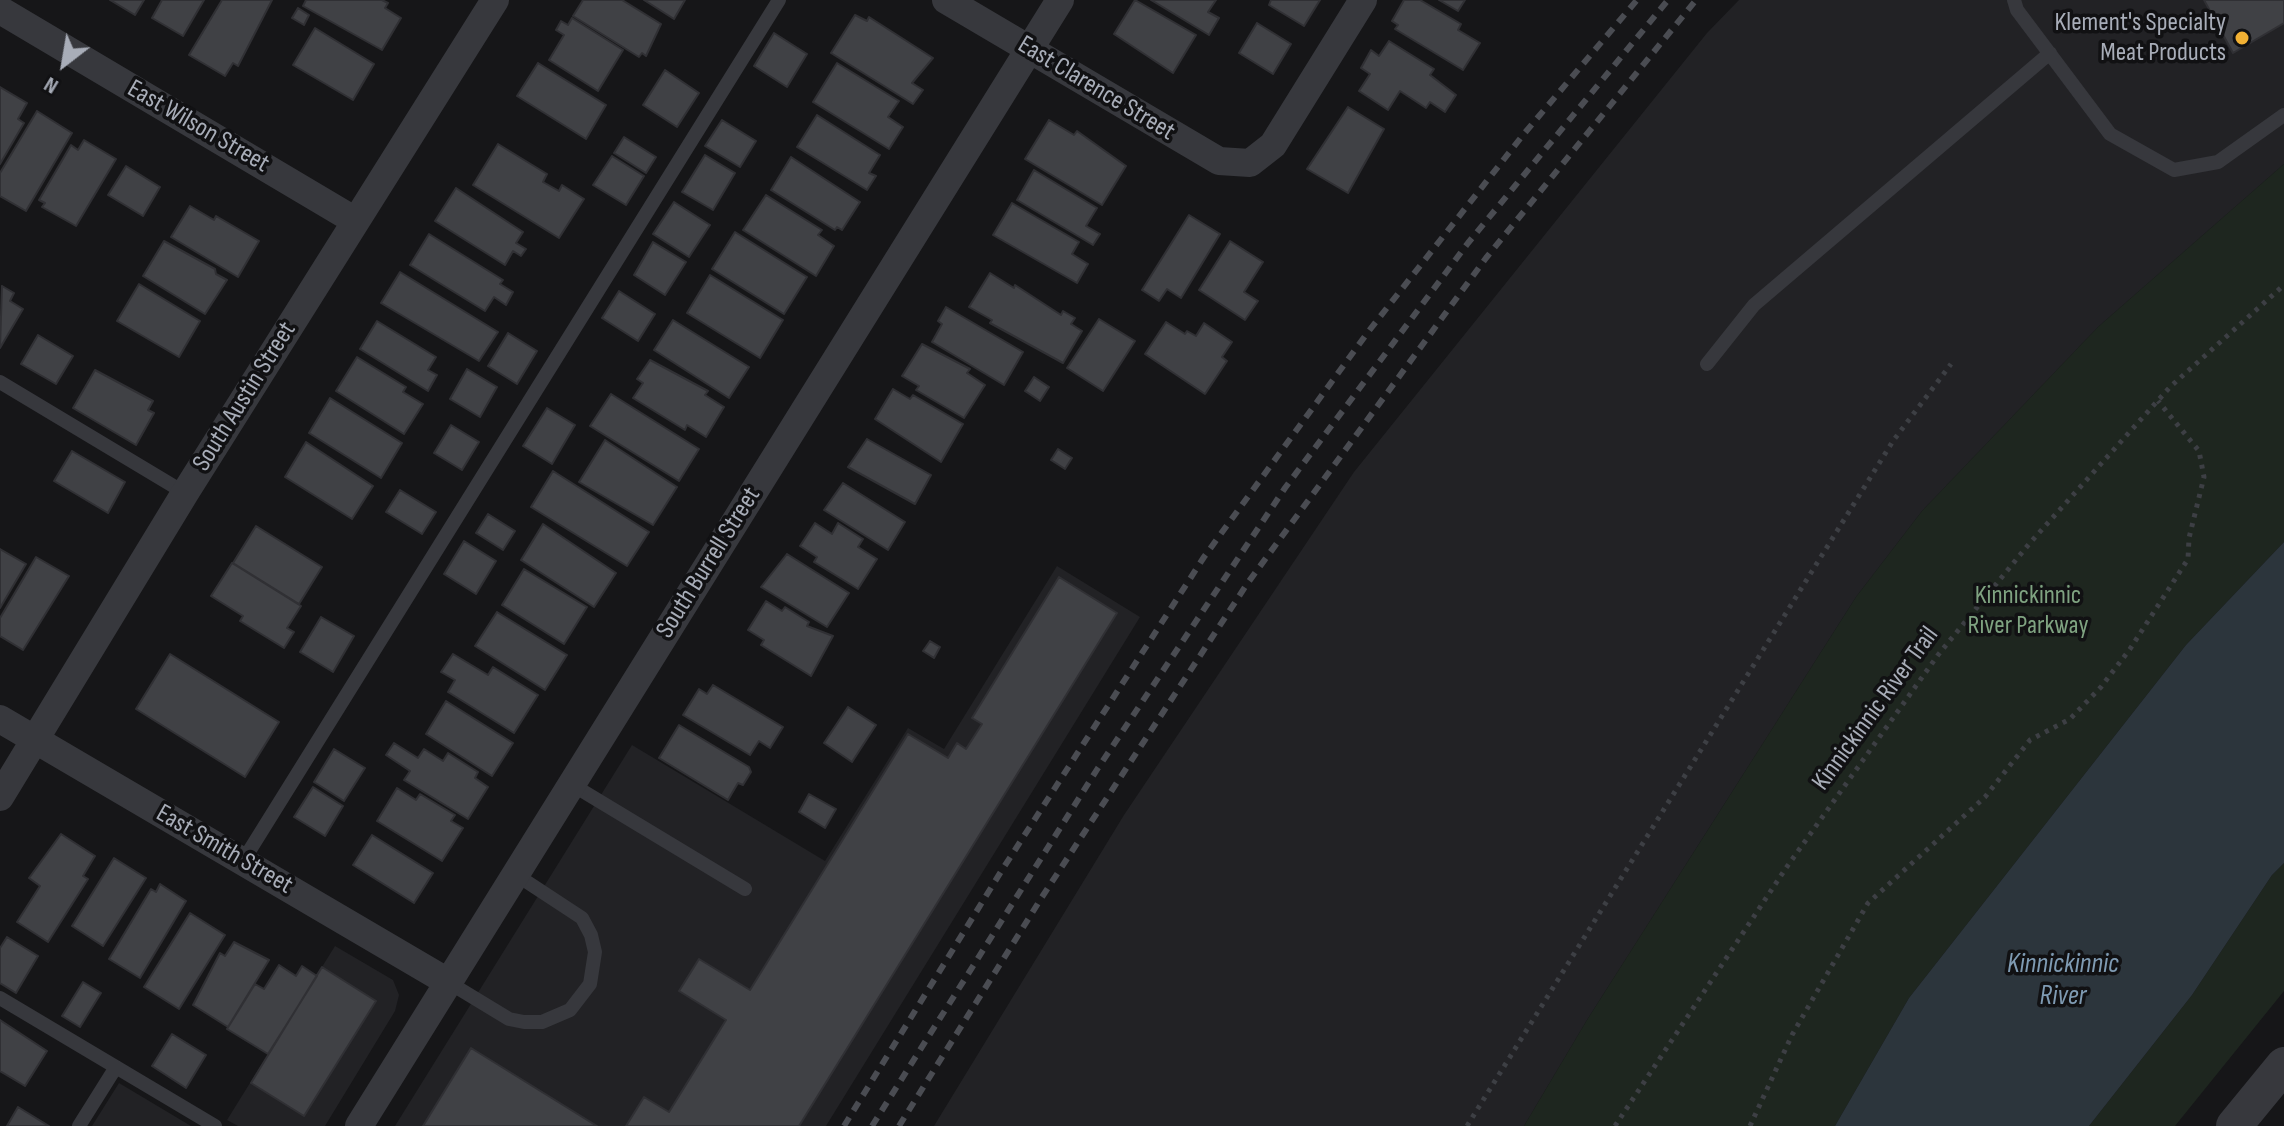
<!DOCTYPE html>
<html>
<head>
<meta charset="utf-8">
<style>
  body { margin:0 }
  #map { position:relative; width:2284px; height:1126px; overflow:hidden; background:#161618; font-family:"Sofia Sans Condensed",sans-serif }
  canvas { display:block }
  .north { position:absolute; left:24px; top:24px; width:80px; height:80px; -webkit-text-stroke:6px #111113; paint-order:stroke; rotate:211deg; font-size:22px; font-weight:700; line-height:32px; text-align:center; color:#a8adb8 }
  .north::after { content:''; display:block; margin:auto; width:28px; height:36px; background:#a8adb8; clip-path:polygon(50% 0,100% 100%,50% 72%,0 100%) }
</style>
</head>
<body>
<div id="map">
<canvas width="2284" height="1126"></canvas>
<div class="north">N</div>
</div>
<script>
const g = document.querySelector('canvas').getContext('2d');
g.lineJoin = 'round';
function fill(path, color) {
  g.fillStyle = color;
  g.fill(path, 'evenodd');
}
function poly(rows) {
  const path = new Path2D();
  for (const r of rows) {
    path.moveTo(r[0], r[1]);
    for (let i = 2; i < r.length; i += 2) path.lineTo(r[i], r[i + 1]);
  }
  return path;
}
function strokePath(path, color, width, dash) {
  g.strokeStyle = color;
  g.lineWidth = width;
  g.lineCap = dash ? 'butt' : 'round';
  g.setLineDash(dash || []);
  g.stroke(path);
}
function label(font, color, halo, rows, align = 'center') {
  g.font = font + ' "Sofia Sans Condensed",sans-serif';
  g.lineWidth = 7;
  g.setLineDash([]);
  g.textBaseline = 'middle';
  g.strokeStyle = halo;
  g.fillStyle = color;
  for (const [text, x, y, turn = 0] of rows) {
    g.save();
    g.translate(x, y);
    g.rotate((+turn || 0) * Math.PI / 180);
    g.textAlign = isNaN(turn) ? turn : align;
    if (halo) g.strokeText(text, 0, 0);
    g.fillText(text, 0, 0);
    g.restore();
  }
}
const built = poly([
  [1739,0,2284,0,2284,164,2098,327,1922,511,1856,597,1587,1020,1524,1126,934,1126,1124,815,1354,472,1707,33],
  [1057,566,1140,617,826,1126,395,1126,632,745,825,861,908,728,944,749],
  [335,946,393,980,399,995,395,1011,325,1126,238,1126,227,1120],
  [119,1083,191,1126,92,1126]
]);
const green = poly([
  [2284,164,2284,542,2186,645,1909,998,1835,1126,1524,1126,1587,1020,1856,597,1922,511,2098,327],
  [2284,863,2284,991,2175,1126,2089,1126,2192,995,2272,875]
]);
const water = poly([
  [2284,542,2284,863,2272,875,2192,995,2089,1126,1835,1126,1909,998,2186,645]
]);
const building = poly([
  [110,0,144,0,135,15,110,0],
  [162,0,204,0,183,36,152,18,162,0],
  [222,0,272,0,238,66,233,63,225,76,189,55,222,0],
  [306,0,382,0,388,3,385,8,401,18,382,50,303,6,306,0],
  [583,0,622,0,661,24,646,56,642,53,639,57,573,16,583,0],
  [644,0,685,0,674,19,644,0],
  [1135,0,1196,35,1173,73,1114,34,1135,0],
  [1151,0,1216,0,1208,12,1219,18,1209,35,1151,0],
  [1271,0,1320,0,1304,26,1269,5,1271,0],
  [1404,0,1420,0,1461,24,1458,30,1480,43,1463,70,1395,29,1398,25,1392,21,1404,0],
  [1439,0,1465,0,1458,11,1439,0],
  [2204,0,2284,0,2284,23,2233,53,2204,0],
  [298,8,309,15,304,25,292,18,298,8],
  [855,15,867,21,869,17,933,58,912,83,923,90,913,104,831,53,855,15],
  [572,18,623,50,598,91,549,60,564,35,556,30,561,21,568,25,572,18],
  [1257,23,1291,44,1273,74,1239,53,1257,23],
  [315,28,374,64,353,100,293,65,315,28],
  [774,33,807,54,787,87,754,66,774,33],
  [1389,41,1434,69,1430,75,1456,95,1445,112,1430,102,1426,108,1400,91,1388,110,1359,91,1370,74,1361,68,1371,50,1379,56,1389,41],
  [538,63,606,105,586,139,517,96,538,63],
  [837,63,899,101,888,117,903,127,889,149,813,102,837,63],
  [665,70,699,93,677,127,643,105,665,70],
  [0,87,27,103,18,119,24,123,0,164,0,87],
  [1348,107,1384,129,1348,193,1307,169,1348,107],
  [37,111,72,133,26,211,0,196,0,173,37,111],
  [817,115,880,155,869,173,876,176,867,190,797,147,817,115],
  [722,120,756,141,740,167,705,146,722,120],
  [1049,120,1074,135,1077,131,1126,166,1102,205,1025,159,1049,120],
  [624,137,656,157,646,173,614,153,624,137],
  [84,140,116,159,76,226,42,207,45,203,39,200,71,145,78,150,84,140],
  [498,144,547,174,543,182,559,191,562,185,584,199,559,238,473,185,498,144],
  [705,155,735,173,713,210,682,192,705,155],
  [612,156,644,176,626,205,593,185,612,156],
  [791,157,860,202,842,230,837,227,835,230,771,190,791,157],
  [126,166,160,187,143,216,108,195,126,166],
  [1034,170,1097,208,1086,226,1100,234,1093,245,1017,200,1034,170],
  [456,188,523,232,516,243,526,249,521,256,513,251,505,265,435,221,456,188],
  [766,195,822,230,818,235,834,246,816,276,743,230,766,195],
  [674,202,710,225,689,257,653,234,674,202],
  [1012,203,1079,242,1072,254,1088,264,1077,283,993,235,1012,203],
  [190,206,214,220,216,216,259,241,238,277,171,237,190,206],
  [1189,215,1220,234,1181,298,1167,289,1159,301,1142,290,1189,215],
  [735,232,807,277,784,314,712,269,735,232],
  [429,234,503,280,500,284,513,292,506,305,494,297,485,311,410,265,429,234],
  [164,241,215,269,216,274,227,280,205,314,143,276,164,241],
  [1230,241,1263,262,1244,292,1258,301,1245,320,1199,290,1230,241],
  [653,242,686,262,665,295,634,275,653,242],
  [400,272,498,332,479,361,381,303,400,272],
  [990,273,1014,288,1015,285,1061,315,1063,311,1075,318,1071,324,1082,331,1063,363,990,323,992,320,969,307,990,273],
  [710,275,783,320,760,358,687,313,710,275],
  [139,284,200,321,179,357,117,321,139,284],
  [2,286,14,293,10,301,23,309,0,348,2,286],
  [619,291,655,314,638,341,602,318,619,291],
  [946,307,1023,352,1004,385,932,342,942,324,938,321,946,307],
  [1099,319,1135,341,1103,391,1067,368,1099,319],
  [673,320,749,367,729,398,654,350,673,320],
  [377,321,436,357,428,370,437,375,428,391,360,349,377,321],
  [1166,322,1185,334,1187,331,1196,336,1204,323,1232,342,1222,357,1227,361,1205,394,1145,354,1166,322],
  [508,333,537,351,517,384,488,366,508,333],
  [38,335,73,356,56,384,21,364,38,335],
  [922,344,970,369,967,373,985,385,964,418,916,390,919,386,902,376,922,344],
  [357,357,406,387,403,392,423,404,404,434,336,391,357,357],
  [650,360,708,391,705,395,724,407,706,437,687,425,685,430,633,398,643,383,637,379,650,360],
  [467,369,497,387,480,417,450,399,467,369],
  [95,370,153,401,148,410,154,413,136,445,73,408,95,370],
  [1034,377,1049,387,1040,401,1025,391,1034,377],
  [893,389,910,399,913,395,963,424,941,462,875,419,893,389],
  [611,394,699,449,679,481,590,426,611,394],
  [330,398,402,443,381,478,309,433,330,398],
  [547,408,575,425,552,464,523,446,547,408],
  [451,425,479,442,462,470,434,453,451,425],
  [867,439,931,475,915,504,848,467,867,439],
  [605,440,677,487,653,525,579,482,605,440],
  [306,442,373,486,352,519,285,477,306,442],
  [1058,449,1072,458,1065,469,1051,460,1058,449],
  [72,451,125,482,108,513,54,481,72,451],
  [553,471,649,532,627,566,531,507,553,471],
  [843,483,905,522,888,550,824,510,843,483],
  [400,490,436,512,422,534,386,512,400,490],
  [488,514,515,531,503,550,476,533,488,514],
  [815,523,832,534,838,523,863,539,858,547,877,559,858,589,814,562,817,557,800,546,815,523],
  [543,524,616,573,594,607,521,560,543,524],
  [256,526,322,567,299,604,233,563,256,526],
  [464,541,496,561,476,594,444,574,464,541],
  [0,549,26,564,0,608,0,549],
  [787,554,849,593,827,627,761,587,787,554],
  [36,557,69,576,23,650,0,636,0,618,36,557],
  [232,563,301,606,287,628,294,632,284,648,240,621,243,616,211,596,232,563],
  [524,569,587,607,564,644,502,605,524,569],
  [1059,577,1117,613,799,1126,626,1126,644,1097,669,1112,726,1020,679,991,699,959,750,990,908,734,948,758,957,743,966,749,982,724,972,718,1059,577],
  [766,601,782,611,785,607,809,622,807,626,833,636,811,676,761,645,764,640,748,630,766,601],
  [497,612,567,655,545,690,475,646,497,612],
  [321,617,354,636,333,672,300,652,321,617],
  [930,641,940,647,934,658,923,651,930,641],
  [170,654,279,722,245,777,136,709,170,654],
  [453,654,488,675,493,667,538,695,514,733,448,692,455,680,441,672,453,654],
  [713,685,783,727,770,748,759,741,750,755,683,715,699,689,707,694,713,685],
  [446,701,513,743,492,776,426,734,446,701],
  [848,707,876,725,852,762,824,743,848,707],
  [679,725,749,767,751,772,743,785,738,783,728,800,659,758,679,725],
  [394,743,418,758,424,749,443,761,448,753,478,772,475,778,488,787,468,819,404,780,410,771,386,755,394,743],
  [334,749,365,768,344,801,314,782,334,749],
  [313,787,343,806,325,836,294,817,313,787],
  [397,788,416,800,420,794,455,815,451,821,463,828,442,861,377,821,397,788],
  [809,794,836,809,825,828,799,812,809,794],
  [61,834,95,856,83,876,88,879,48,942,17,922,40,886,29,878,61,834],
  [372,835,433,873,414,903,353,865,372,835],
  [114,858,146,878,103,946,72,926,114,858],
  [160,884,186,901,140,978,109,959,151,889,156,892,160,884],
  [190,913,225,935,179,1009,144,987,190,913],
  [7,937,38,956,16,993,0,983,0,948,7,937],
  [234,942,269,960,228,1027,193,1005,220,953,225,956,234,942],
  [279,965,296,976,302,966,317,976,268,1054,227,1029,255,984,264,989,279,965],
  [322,967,376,1001,304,1116,251,1083,322,967],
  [83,982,101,993,80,1027,62,1016,83,982],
  [0,1020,47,1051,25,1086,0,1071,0,1020],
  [172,1034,206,1055,186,1088,152,1066,172,1034],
  [471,1048,597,1126,423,1126,471,1048],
  [18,1107,49,1126,7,1126,18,1107]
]);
const path = poly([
  [1467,1126,1893,441,1951,364],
  [1615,1126,1786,868,1938,655,2029,544,2170,387,2284,285],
  [1750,1126,1792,1035,1868,903,1985,797,2030,740,2070,719,2101,687,2130,649,2188,559,2189,538,2204,477,2199,451,2158,401]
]);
const service = poly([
  [2014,0,2017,10,2110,134,2174,170,2218,162,2284,115],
  [1707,364,1754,305,2050,53],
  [0,382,185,493],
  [571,784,745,889],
  [243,861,779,0],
  [448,982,509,1019,524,1022,542,1022,570,1010,590,984,595,952,591,935,582,918,515,874],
  [0,998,215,1126],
  [79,1126,116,1067]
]);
const minor = poly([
  [946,0,1219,161,1250,163,1273,145,1363,0],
  [0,10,354,220],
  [0,719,448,982],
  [0,797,185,493,495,0],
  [359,1126,1060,0]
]);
const tertiary = poly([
  [2234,1126,2284,1065]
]);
const rail = poly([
  [844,1126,1002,870,1204,557,1368,332,1523,135,1637,0],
  [872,1126,1098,768,1285,488,1468,243,1668,0],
  [899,1126,1042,897,1247,584,1486,258,1696,0]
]);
const markers = [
  [2242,38,8,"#f2b134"]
];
const poiNames = [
  ["Klement's Specialty",2226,23],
  ["Meat Products",2226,53]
];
const streetNames = [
  ["East Clarence Street",1096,89,31],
  ["East Wilson Street",198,127,30],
  ["South Austin Street",245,397,-58],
  ["South Burrell Street",709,563,-58],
  ["Kinnickinnic River Trail",1876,709,-54],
  ["East Smith Street",224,850,30]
];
const parkNames = [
  ["Kinnickinnic",2028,596],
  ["River Parkway",2028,626]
];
const waterNames = [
  ["Kinnickinnic",2063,965],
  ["River",2063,997]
];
fill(built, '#222225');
fill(green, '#1e261f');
fill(water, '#2c353c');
fill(building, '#404145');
strokePath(building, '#303034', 2);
strokePath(path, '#3d3f44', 5, [4, 6]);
strokePath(service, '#37383d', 14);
strokePath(minor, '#37383d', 28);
strokePath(tertiary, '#37383d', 36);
strokePath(rail, '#4a4c52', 6, [10, 8]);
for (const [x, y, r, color] of markers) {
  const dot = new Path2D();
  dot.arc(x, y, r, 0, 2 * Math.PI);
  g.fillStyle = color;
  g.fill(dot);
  strokePath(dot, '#111113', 3);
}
label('26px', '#a8adb8', '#111113', poiNames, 'right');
label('26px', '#a8adb8', '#111113', streetNames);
label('26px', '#7fa381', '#111113', parkNames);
label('italic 28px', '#7f9bb3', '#111113', waterNames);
</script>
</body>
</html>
